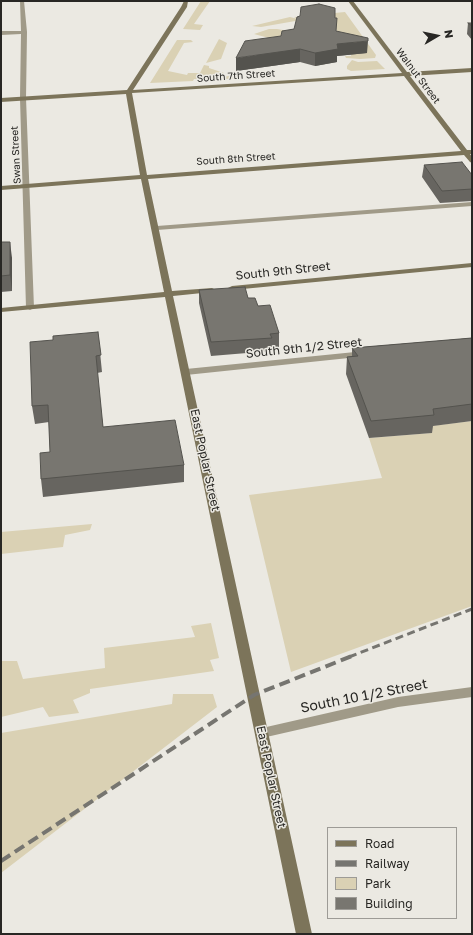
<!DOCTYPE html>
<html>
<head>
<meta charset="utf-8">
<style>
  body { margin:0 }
  #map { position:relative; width:473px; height:935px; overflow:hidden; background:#ebe9e2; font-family:"Golos Text",sans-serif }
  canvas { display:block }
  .frame { position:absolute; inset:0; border:2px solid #282724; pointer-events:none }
  .legend { position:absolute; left:327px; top:827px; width:130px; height:92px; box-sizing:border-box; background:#ebe9e2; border:1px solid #9d9b96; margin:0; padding:5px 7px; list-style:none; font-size:12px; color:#282724 }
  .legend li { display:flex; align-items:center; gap:8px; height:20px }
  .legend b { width:20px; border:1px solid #9d9b96 }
  .north { position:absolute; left:417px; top:16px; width:40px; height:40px; -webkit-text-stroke:3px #ebe9e2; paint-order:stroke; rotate:81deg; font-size:11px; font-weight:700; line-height:16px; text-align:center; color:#282724 }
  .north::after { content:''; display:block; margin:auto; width:14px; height:18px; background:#282724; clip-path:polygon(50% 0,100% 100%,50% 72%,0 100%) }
</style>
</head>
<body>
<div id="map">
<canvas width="473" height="935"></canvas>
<div class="frame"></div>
<ul class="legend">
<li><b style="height:5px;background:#7c745a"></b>Road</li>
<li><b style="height:5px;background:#767570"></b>Railway</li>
<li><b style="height:11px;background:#dad1b4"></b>Park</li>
<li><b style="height:11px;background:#787670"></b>Building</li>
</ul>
<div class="north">N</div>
</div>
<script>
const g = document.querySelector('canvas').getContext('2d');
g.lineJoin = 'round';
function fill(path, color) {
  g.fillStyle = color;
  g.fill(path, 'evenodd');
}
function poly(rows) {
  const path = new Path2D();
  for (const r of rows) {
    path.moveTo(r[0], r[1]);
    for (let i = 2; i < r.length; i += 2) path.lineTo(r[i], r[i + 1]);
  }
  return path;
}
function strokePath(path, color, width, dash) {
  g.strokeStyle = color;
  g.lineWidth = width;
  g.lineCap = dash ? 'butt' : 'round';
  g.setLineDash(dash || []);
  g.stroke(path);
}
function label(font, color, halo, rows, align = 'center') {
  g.font = font + ' "Golos Text",sans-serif';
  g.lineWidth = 3;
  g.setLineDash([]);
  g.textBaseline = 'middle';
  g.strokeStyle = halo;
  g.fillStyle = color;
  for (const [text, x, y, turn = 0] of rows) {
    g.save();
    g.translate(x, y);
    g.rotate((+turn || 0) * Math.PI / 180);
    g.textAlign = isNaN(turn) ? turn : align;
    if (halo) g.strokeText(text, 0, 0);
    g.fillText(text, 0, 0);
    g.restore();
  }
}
const green = poly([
  [201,1,210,1,194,24,203,25,200,30,183,29],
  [345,12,376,55,375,58,360,59,346,58,345,56,351,56,352,47,337,43,337,30,301,20,261,27,252,26,290,17,298,19,294,17],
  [269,29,277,29,289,31,284,42,254,34],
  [219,39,227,43,221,59,206,63],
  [177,40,191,40,193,42,184,43,168,71,187,75,188,73,200,73,204,65,209,66,209,68,224,73,221,77,215,78,229,76,240,78,196,81,197,79,194,79,193,81,150,83],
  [352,60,358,62,377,61,385,69,351,71,347,69,347,66],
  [472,421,472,606,291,672,249,495,382,478,369,438,431,433,430,426],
  [92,524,90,530,65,535,63,547,1,554,1,532],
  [211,623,219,658,210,660,214,671,90,689,90,693,73,700,79,713,49,717,43,707,1,717,1,661,17,661,23,679,105,668,104,648,195,637,191,626],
  [173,694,213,694,217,707,1,873,1,733,172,704]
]);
const street = poly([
  [20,1,24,1,27,32,26,98,34,308,30,310,26,308,20,98,21,34,1,35,1,31,21,31,20,1],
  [472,202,472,206,157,230,153,228,157,226,472,202],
  [365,351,369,354,368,356,186,375,182,372,186,369,365,351],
  [472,687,472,697,398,707,262,738,257,737,256,733,257,729,262,728,398,697,472,687]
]);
const secondary = poly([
  [184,1,188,1,187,7,133,90,402,73,348,1,353,1,407,72,472,68,472,72,410,76,467,150,472,150,472,154,470,154,472,157,472,163,470,162,464,155,148,179,172,291,212,288,216,290,212,292,173,296,312,934,296,934,165,297,1,312,1,308,164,292,141,179,1,190,1,186,140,175,126,94,1,102,1,98,127,90,181,7,184,1],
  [404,76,461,151,147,175,132,93,404,76],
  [472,263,472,267,232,290,228,288,232,286,472,263]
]);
const railFar1 = poly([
  [349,657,472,609]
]);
const rail = poly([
  [1,861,254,695,352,656]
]);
const wall = poly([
  [335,18,336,31,367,53,337,56,337,62,315,66,300,62,236,71,281,36,294,29],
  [468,23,472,23,472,40,467,34],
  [424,165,472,175,472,201,440,203,422,177],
  [1,242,12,258,12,291,1,292],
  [199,290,248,298,258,306,279,333,279,347,271,347,271,351,211,356,199,303],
  [98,332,102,372,97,373,103,427,184,465,184,482,43,497,41,479,50,452,49,422,35,424,32,406,53,340],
  [472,338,472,421,433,426,432,433,369,438,346,374,347,357,352,356,352,348]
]);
const shadedWall = poly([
  [368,41,367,53,337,56,337,62,315,66,315,53,337,44],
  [300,49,300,62,236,71,236,58],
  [10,242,12,258,12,291,10,275]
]);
const building = poly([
  [319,4,335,8,335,18,337,18,336,31,368,38,368,41,337,44,338,49,315,53,300,49,236,58,245,41,281,36,282,31,294,29,297,17,300,16,301,7,319,4],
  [468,23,472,23,472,26,468,23],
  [462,162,472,175,472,189,442,191,424,165,462,162],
  [1,242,10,242,10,275,1,276,1,242],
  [245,287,248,298,255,298,258,306,270,305,279,333,270,334,272,338,211,342,199,290,245,287],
  [98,332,101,355,96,356,103,427,175,420,184,465,41,479,40,453,50,452,48,405,32,406,30,342,53,340,53,336,98,332],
  [472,338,472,404,433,409,434,415,371,421,347,357,358,356,352,348,472,338]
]);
const farStreetnames = [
  ["South 7th Street",236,76,-4],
  ["Walnut Street",418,76,53],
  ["Swan Street",16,155,-93],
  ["South 8th Street",236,159,-4]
];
const streetNames = [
  ["South 9th Street",283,271,-6],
  ["South 9th 1/2 Street",304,348,-6],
  ["East Poplar Street",205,460,78],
  ["East Poplar Street",271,777,78]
];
const nearStreetnames = [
  ["South 10 1/2 Street",364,696,-11]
];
fill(green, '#dad1b4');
fill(street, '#a09a88');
fill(secondary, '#7c745a');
strokePath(railFar1, '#767570', 3, [8, 4.5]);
strokePath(rail, '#767570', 4, [11, 5.5]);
fill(wall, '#676560');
fill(shadedWall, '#54534e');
fill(building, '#787670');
strokePath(building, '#54534e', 1);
label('10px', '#282724', '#ebe9e2', farStreetnames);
label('12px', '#282724', '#ebe9e2', streetNames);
label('14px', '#282724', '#ebe9e2', nearStreetnames);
</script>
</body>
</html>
